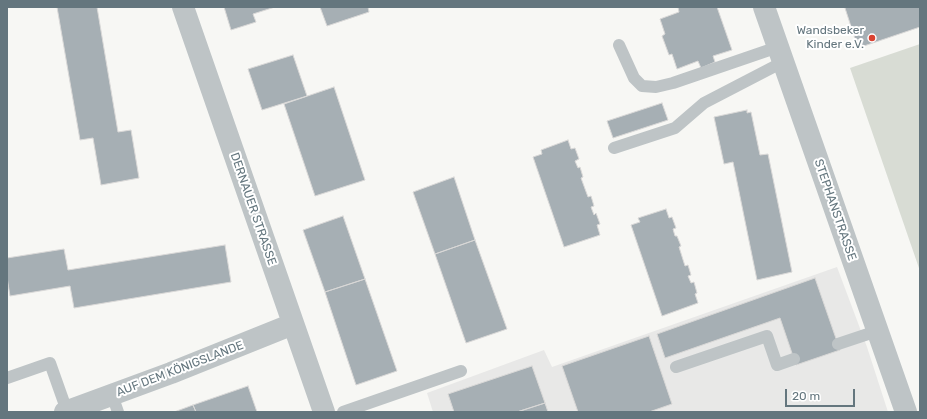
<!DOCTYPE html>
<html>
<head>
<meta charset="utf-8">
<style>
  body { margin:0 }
  #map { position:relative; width:927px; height:419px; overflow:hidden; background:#f7f7f4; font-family:Rubik,sans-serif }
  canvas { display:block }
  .frame { position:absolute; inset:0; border:8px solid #64767e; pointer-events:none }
  .scale { position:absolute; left:785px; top:389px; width:70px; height:18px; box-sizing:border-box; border:2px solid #64767e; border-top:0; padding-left:5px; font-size:12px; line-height:14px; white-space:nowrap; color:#64767e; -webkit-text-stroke:3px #fff; paint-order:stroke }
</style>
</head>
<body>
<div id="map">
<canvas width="927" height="419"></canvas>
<div class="frame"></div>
<div class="scale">20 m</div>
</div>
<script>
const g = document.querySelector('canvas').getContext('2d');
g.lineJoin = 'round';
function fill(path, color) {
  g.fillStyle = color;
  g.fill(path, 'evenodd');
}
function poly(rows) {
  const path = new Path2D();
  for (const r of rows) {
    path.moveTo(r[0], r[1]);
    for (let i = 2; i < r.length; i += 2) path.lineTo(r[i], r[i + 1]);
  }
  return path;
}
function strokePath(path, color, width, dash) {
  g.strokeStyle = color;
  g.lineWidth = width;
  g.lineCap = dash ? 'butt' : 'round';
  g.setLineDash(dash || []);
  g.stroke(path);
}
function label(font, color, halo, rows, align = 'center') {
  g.font = font + ' Rubik,sans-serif';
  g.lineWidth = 4;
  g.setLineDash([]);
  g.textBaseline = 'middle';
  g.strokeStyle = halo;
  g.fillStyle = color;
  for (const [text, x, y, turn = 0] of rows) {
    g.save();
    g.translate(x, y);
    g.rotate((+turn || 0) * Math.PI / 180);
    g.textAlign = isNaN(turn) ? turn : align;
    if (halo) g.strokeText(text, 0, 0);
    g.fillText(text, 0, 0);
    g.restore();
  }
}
const built = poly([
  [837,267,867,347,888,412,433,412,427,393,544,350,552,367]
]);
const green = poly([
  [920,44,920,271,850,68]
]);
const building = poly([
  [57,7,97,7,118,132,131,130,139,178,101,185,93,138,80,140,57,7],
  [224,7,275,7,253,14,256,22,231,30,224,7],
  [320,7,368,7,369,12,327,26,320,7],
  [678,7,717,7,732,50,713,56,715,62,701,68,698,61,677,69,672,54,669,55,662,36,665,34,660,19,679,12,678,7],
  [848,7,920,7,920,27,858,48,845,8,848,7],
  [293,55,307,96,262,110,248,69,293,55],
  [334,87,365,180,315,196,284,104,334,87],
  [662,103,668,120,613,138,607,121,662,103],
  [747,110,747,113,751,112,760,155,768,154,792,272,757,280,733,162,724,164,714,117,747,110],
  [568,140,571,149,575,148,579,159,575,161,578,168,580,167,583,177,581,178,588,197,591,196,594,206,591,207,594,215,596,213,600,224,597,225,600,235,564,247,533,157,542,154,541,150,568,140],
  [454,177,475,240,435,254,413,192,454,177],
  [666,209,669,218,672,217,676,228,673,229,675,236,677,236,681,246,679,247,685,266,688,265,691,275,688,276,691,283,694,282,697,293,695,294,698,303,662,316,631,225,640,222,638,218,666,209],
  [343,216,365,279,325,292,303,230,343,216],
  [475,240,507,329,466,343,435,254,475,240],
  [225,245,231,282,74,308,70,286,10,296,7,277,7,258,64,249,68,270,225,245],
  [815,278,840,350,796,365,780,318,665,358,657,334,815,278],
  [365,279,397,371,356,385,325,292,365,279],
  [649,336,672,404,649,412,578,412,562,366,649,336],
  [532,366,545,403,517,412,454,412,448,394,532,366],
  [248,386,257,412,196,412,193,405,248,386],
  [545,403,548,412,517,412,545,403],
  [193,405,196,412,174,412,193,405]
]);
const lane = poly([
  [619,45,634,78,642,86,656,87,673,83,778,47],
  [614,148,675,128,704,103,783,62],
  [838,344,877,331],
  [676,367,767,336,777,365,794,359],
  [7,378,50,363,67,411],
  [112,395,118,412],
  [343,412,461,371]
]);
const street = poly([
  [183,7,324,412],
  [764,7,906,412],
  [65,412,171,373,293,324]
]);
const markers = [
  [872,38,4,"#da4231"]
];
const poiNames = [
  ["Wandsbeker",864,31],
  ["Kinder e.V.",864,45]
];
const streetNames = [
  ["DERNAUER STRASSE",253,209,71],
  ["STEPHANSTRASSE",835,210,71],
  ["AUF DEM KÖNIGSLANDE",180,369,-21]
];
fill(built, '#e8e8e7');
fill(green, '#d8dcd4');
fill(building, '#a6afb4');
strokePath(building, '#d9d8d7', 1);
strokePath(lane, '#bec4c6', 12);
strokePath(street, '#bec4c6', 22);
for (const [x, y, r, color] of markers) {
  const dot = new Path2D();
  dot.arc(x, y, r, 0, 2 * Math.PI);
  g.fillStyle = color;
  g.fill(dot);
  strokePath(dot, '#fff', 1.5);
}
label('12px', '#64767e', '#fff', poiNames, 'right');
label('12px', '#64767e', '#fff', streetNames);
</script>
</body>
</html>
